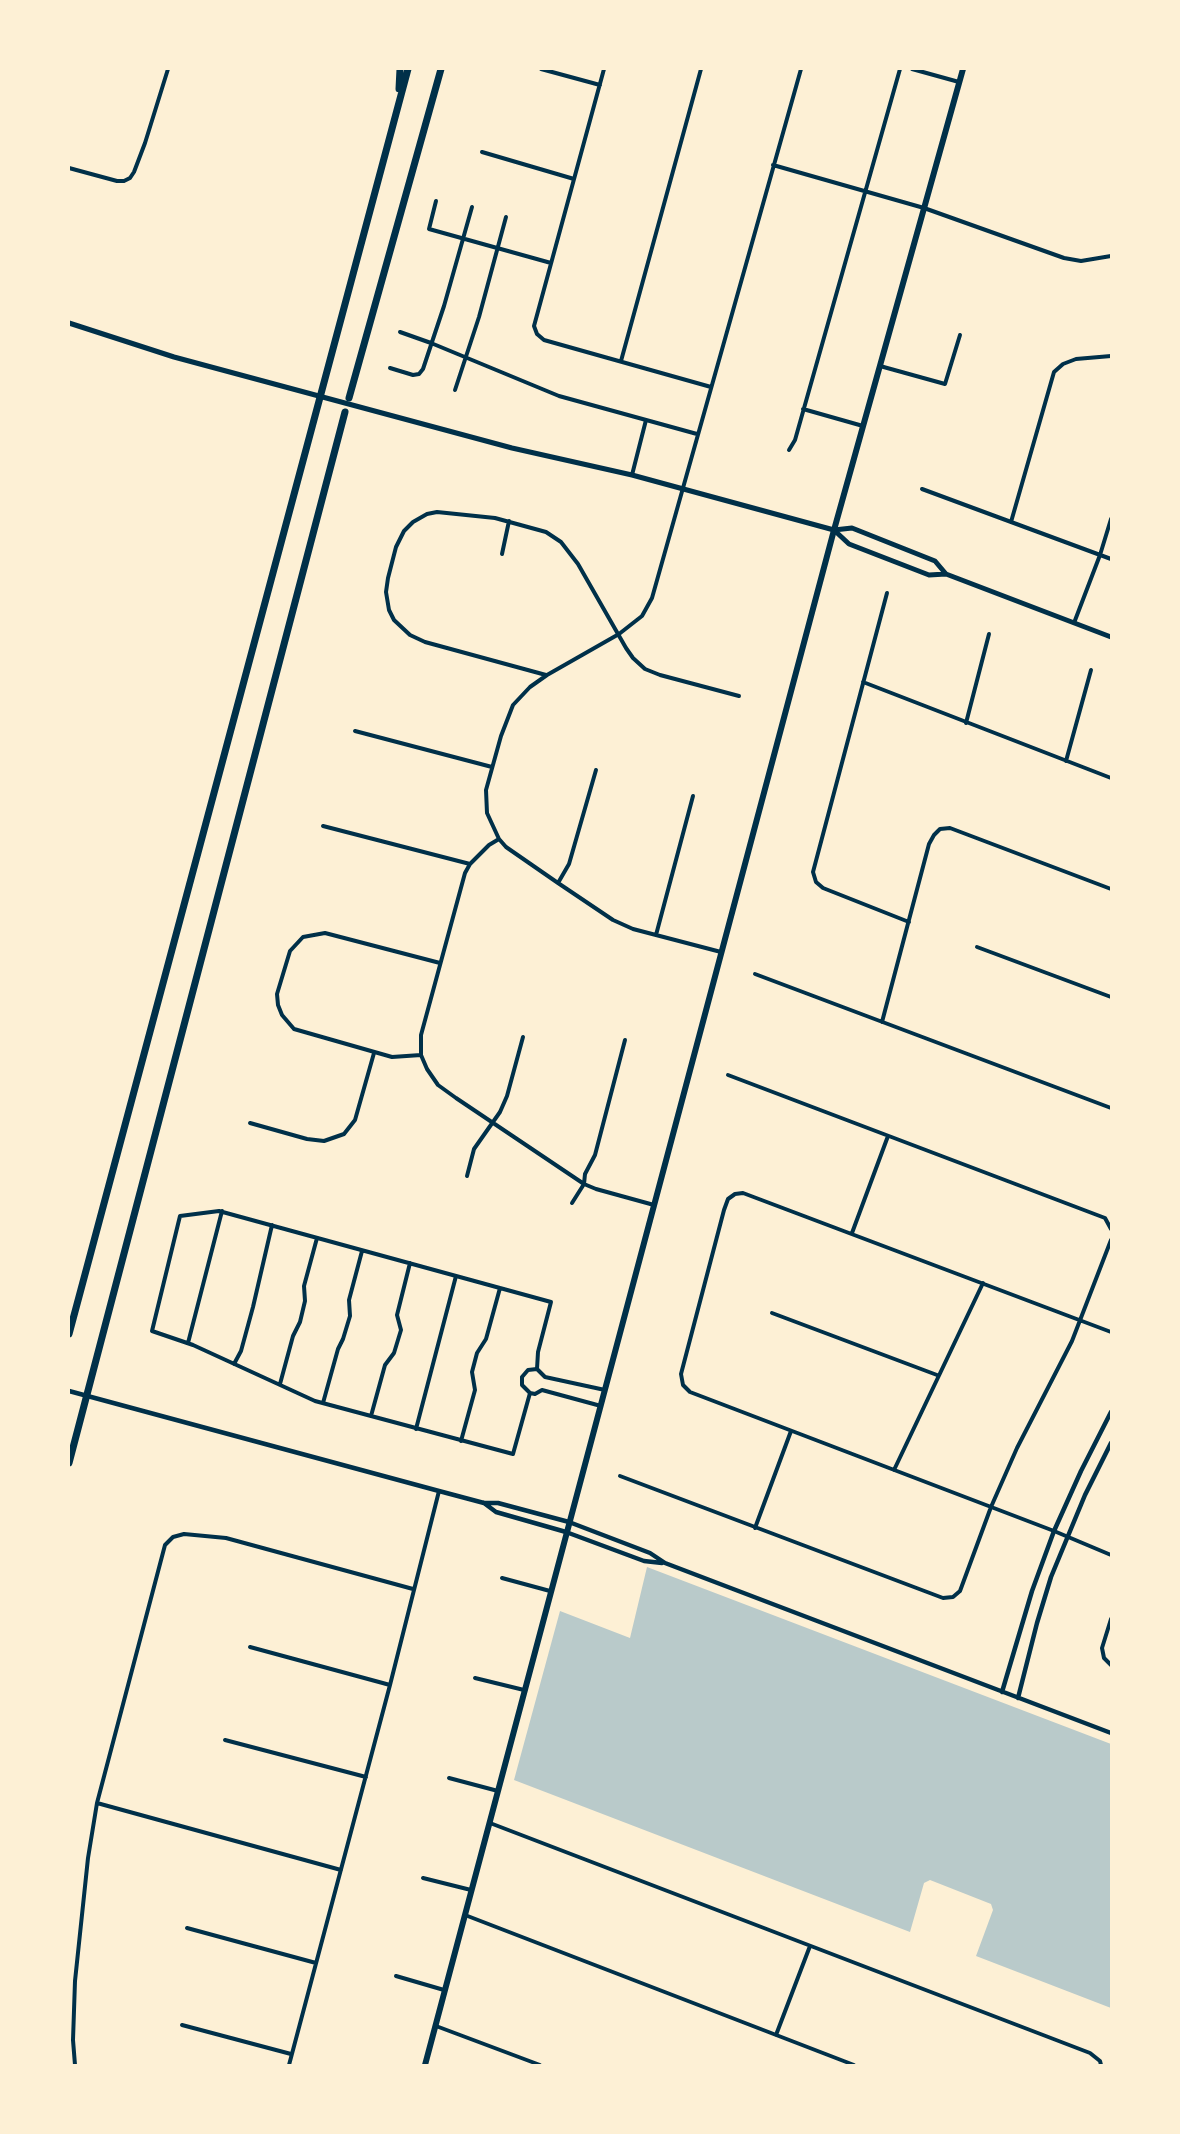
<!DOCTYPE html>
<html>
<head>
<meta charset="utf-8">
<style>
  body { margin:0 }
  #map { position:relative; width:1180px; height:2134px; overflow:hidden; background:#fdf0d5; font-family:"Titillium Web",sans-serif }
  canvas { display:block }
  .frame { position:absolute; inset:0; border:70px solid #fdf0d5; pointer-events:none }
</style>
</head>
<body>
<div id="map">
<canvas width="1180" height="2134"></canvas>
<div class="frame"></div>
</div>
<script>
const g = document.querySelector('canvas').getContext('2d');
g.lineJoin = 'round';
function fill(path, color) {
  g.fillStyle = color;
  g.fill(path, 'evenodd');
}
function poly(rows) {
  const path = new Path2D();
  for (const r of rows) {
    path.moveTo(r[0], r[1]);
    for (let i = 2; i < r.length; i += 2) path.lineTo(r[i], r[i + 1]);
  }
  return path;
}
function strokePath(path, color, width, dash) {
  g.strokeStyle = color;
  g.lineWidth = width;
  g.lineCap = dash ? 'butt' : 'round';
  g.setLineDash(dash || []);
  g.stroke(path);
}
const green = poly([
  [647,1567,1111,1744,1111,2008,976,1956,993,1910,991,1904,930,1880,924,1883,910,1932,514,1780,560,1611,630,1638]
]);
const minor = poly([
  [541,69,600,85],
  [604,69,534,326,537,334,544,340,711,387],
  [912,69,959,82],
  [482,152,574,179],
  [773,165,924,208,1064,258,1081,261,1111,256],
  [69,168,117,181,124,181,130,178,134,172,145,143,168,69],
  [436,201,429,229,551,263],
  [400,332,431,343,559,396,697,434],
  [621,361,701,69],
  [880,366,945,384,960,335],
  [390,368,413,375,419,374,423,369,444,306,472,207],
  [455,390,479,317,506,217],
  [803,409,863,426],
  [789,450,795,440,900,69],
  [632,475,646,420],
  [922,489,1111,559],
  [1011,522,1054,372,1063,364,1076,359,1111,356],
  [502,554,509,521],
  [887,593,813,872,816,882,823,888,909,922],
  [1074,623,1100,555,1111,519],
  [546,675,425,642,410,635,394,620,389,610,386,592,388,578,396,547,404,531,413,522,427,514,437,512,495,518,546,532,561,542,578,564,626,648,633,658,645,669,660,675,739,696],
  [863,682,1111,778],
  [966,723,989,634],
  [355,731,492,767],
  [1066,761,1091,670],
  [323,826,470,864],
  [499,839,489,845,470,864,465,873,421,1035,421,1055,427,1069,438,1085,456,1098,584,1184,596,1189,654,1205],
  [558,883,569,864,596,770],
  [656,935,693,796],
  [977,947,1111,997],
  [721,952,633,929,613,920,558,883,506,847,499,839,487,813,486,790,501,736,513,705,530,687,547,675,619,634,642,616,652,598,801,69],
  [755,974,1111,1108],
  [882,1022,929,844,934,835,940,829,950,828,1111,889],
  [421,1055,392,1057,294,1029,282,1015,278,1005,277,994,290,951,303,937,325,933,440,963],
  [728,1075,1105,1218,1111,1229],
  [250,1123,307,1139,324,1141,344,1134,355,1120,374,1053],
  [467,1176,474,1149,500,1112,507,1096,523,1037],
  [572,1203,584,1184,585,1174,595,1155,625,1040],
  [852,1233,888,1136],
  [772,1313,937,1375],
  [1111,1332,743,1193,735,1194,728,1199,724,1210,681,1374,683,1385,690,1392,1054,1531,1111,1555],
  [188,1343,222,1211],
  [234,1364,241,1351,253,1307,272,1225],
  [537,1369,545,1377,605,1390],
  [280,1384,293,1336,300,1322,305,1301,304,1286,317,1238],
  [530,1393,513,1454,315,1401,193,1345,152,1331,180,1216,219,1211,551,1302,538,1352,537,1369],
  [530,1393,535,1394,542,1390,601,1406],
  [530,1393,522,1385,522,1377,528,1370,537,1369],
  [323,1403,338,1349,343,1339,350,1316,349,1300,362,1251],
  [371,1416,385,1365,394,1353,401,1330,397,1315,410,1263],
  [416,1429,456,1276],
  [461,1441,475,1390,472,1372,477,1353,486,1339,500,1288],
  [894,1470,983,1283],
  [620,1476,943,1598,953,1597,960,1591,991,1507,1017,1448,1072,1341,1111,1240],
  [755,1528,791,1431],
  [502,1578,550,1591],
  [1111,1619,1102,1648,1104,1658,1111,1665],
  [250,1647,390,1685],
  [475,1678,524,1690],
  [225,1740,366,1777],
  [449,1778,498,1791],
  [97,1803,341,1870],
  [490,1823,1090,2053,1100,2061,1101,2065],
  [423,1878,471,1890],
  [465,1915,854,2065],
  [187,1928,316,1963],
  [396,1976,444,1990],
  [182,2025,291,2054],
  [436,2026,540,2065],
  [776,2035,810,1946],
  [75,2065,73,2040,75,1981,88,1858,97,1803,165,1545,173,1537,184,1534,226,1538,413,1589],
  [289,2065,390,1685,439,1491]
]);
const tertiary = poly([
  [69,1391,439,1491,484,1503,498,1503,569,1522,650,1553,665,1563,1111,1733],
  [484,1503,496,1512,566,1532,644,1561,662,1563],
  [1002,1692,1032,1591,1054,1531,1081,1471,1111,1412],
  [1018,1698,1037,1623,1051,1577,1085,1495,1111,1443]
]);
const secondary = poly([
  [69,323,174,357,512,448,632,475,834,530,852,528,935,561,946,574],
  [834,530,849,544,929,575,946,574,1111,637]
]);
const primary = poly([
  [425,2065,834,530,963,69]
]);
const motorway = poly([
  [399,89,400,69],
  [349,398,441,69],
  [69,1334,408,69],
  [69,1463,345,412]
]);
fill(green, '#b9caca');
strokePath(minor, '#003049', 4);
strokePath(tertiary, '#003049', 4.5);
strokePath(secondary, '#003049', 5);
strokePath(primary, '#003049', 6);
strokePath(motorway, '#003049', 7);
</script>
</body>
</html>
